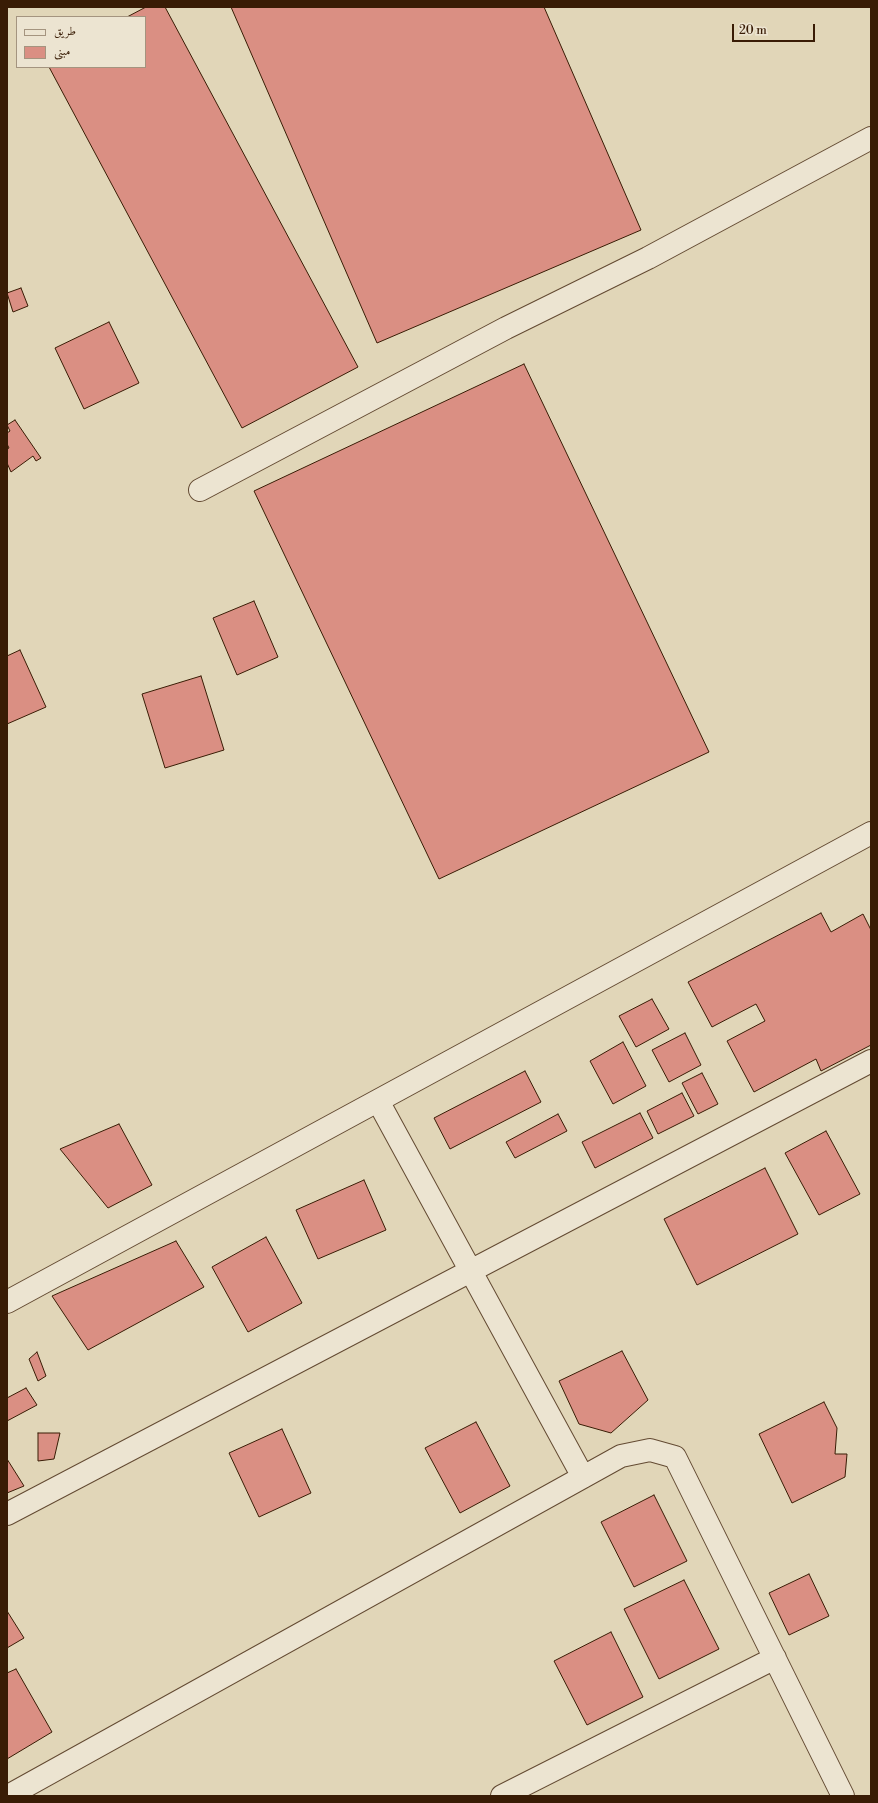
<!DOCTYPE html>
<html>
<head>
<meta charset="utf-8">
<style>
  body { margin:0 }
  #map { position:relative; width:878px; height:1803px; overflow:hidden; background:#e1d6b8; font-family:"Libre Bodoni",Amiri,serif }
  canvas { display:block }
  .frame { position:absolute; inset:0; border:8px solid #391c05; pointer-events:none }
  .legend { position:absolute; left:16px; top:16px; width:130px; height:52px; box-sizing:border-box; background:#ece4d1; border:1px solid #a4947f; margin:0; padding:5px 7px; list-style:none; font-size:12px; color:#391c05 }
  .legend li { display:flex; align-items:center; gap:8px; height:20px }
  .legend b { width:20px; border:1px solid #a4947f }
  .scale { position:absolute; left:732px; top:24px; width:83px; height:18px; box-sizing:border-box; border:2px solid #391c05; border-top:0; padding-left:5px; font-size:12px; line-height:14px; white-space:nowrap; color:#391c05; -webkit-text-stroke:3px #ece4d1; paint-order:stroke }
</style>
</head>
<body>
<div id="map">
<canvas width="878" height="1803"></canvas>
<div class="frame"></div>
<ul class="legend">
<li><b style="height:5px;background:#ece4d1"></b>طريق</li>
<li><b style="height:11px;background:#da8f83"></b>مبنى</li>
</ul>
<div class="scale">20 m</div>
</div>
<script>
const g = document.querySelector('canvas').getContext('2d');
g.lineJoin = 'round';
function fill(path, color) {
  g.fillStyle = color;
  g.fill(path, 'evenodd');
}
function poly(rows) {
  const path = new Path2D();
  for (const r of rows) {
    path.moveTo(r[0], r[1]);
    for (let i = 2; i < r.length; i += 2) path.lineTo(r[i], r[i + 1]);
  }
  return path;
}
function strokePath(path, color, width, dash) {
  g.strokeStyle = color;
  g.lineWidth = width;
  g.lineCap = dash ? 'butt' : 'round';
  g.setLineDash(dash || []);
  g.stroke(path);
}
const building = poly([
  [146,7,165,7,358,367,242,428,49,67,145,67,145,17,127,17,146,7],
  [231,7,544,7,641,230,377,343,231,7],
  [21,288,28,306,13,312,7,293,21,288],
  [109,322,139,383,84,409,55,348,109,322],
  [524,364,709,752,439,879,254,491,524,364],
  [15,420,41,458,36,461,33,456,11,472,7,463,7,449,9,448,7,444,7,433,10,431,7,425,15,420],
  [254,601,278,657,237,675,213,618,254,601],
  [20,650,46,707,7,724,7,656,20,650],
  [201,676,224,750,165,768,142,694,201,676],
  [821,913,831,932,863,914,871,930,871,1045,821,1071,816,1059,754,1092,727,1041,765,1021,756,1004,712,1027,688,982,821,913],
  [652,999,669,1029,636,1047,619,1016,652,999],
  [685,1033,701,1065,669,1082,652,1050,685,1033],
  [623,1042,646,1086,613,1104,590,1061,623,1042],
  [525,1071,541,1102,450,1149,434,1118,525,1071],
  [702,1073,718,1104,698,1114,682,1083,702,1073],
  [682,1093,694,1116,658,1134,647,1111,682,1093],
  [640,1113,653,1138,595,1168,582,1142,640,1113],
  [558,1114,567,1131,515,1158,506,1142,558,1114],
  [119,1124,152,1185,108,1208,60,1149,119,1124],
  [826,1131,860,1194,819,1215,785,1153,826,1131],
  [765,1168,798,1234,697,1285,664,1219,765,1168],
  [364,1180,386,1230,318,1259,296,1210,364,1180],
  [266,1237,302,1303,248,1332,212,1267,266,1237],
  [176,1241,204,1287,88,1350,52,1296,176,1241],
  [622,1351,648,1400,611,1433,579,1424,559,1381,622,1351],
  [37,1352,46,1376,38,1381,29,1359,37,1352],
  [26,1388,37,1405,7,1421,7,1398,26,1388],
  [824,1402,837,1428,835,1454,847,1454,845,1477,792,1503,759,1434,824,1402],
  [476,1422,510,1486,460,1513,425,1448,476,1422],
  [282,1429,311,1493,259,1517,229,1453,282,1429],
  [38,1433,60,1433,54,1459,38,1461,38,1433],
  [7,1459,24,1486,7,1493,7,1459],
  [654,1495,687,1561,634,1587,601,1522,654,1495],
  [809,1574,829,1616,789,1635,769,1593,809,1574],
  [684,1580,719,1649,659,1679,624,1609,684,1580],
  [7,1611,24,1638,7,1648,7,1611],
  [611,1632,643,1697,587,1725,554,1661,611,1632],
  [16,1669,52,1732,7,1759,7,1673,16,1669]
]);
const minor = poly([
  [200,490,506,328,648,258,871,138],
  [378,1101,583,1477],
  [7,1302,871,833],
  [7,1514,871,1061],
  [8,1796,621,1456,650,1450,675,1457,843,1796],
  [502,1796,775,1658]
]);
fill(building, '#da8f83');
strokePath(building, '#391c05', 1);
strokePath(minor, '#634a32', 24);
strokePath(minor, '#ece4d1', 22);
</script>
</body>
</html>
